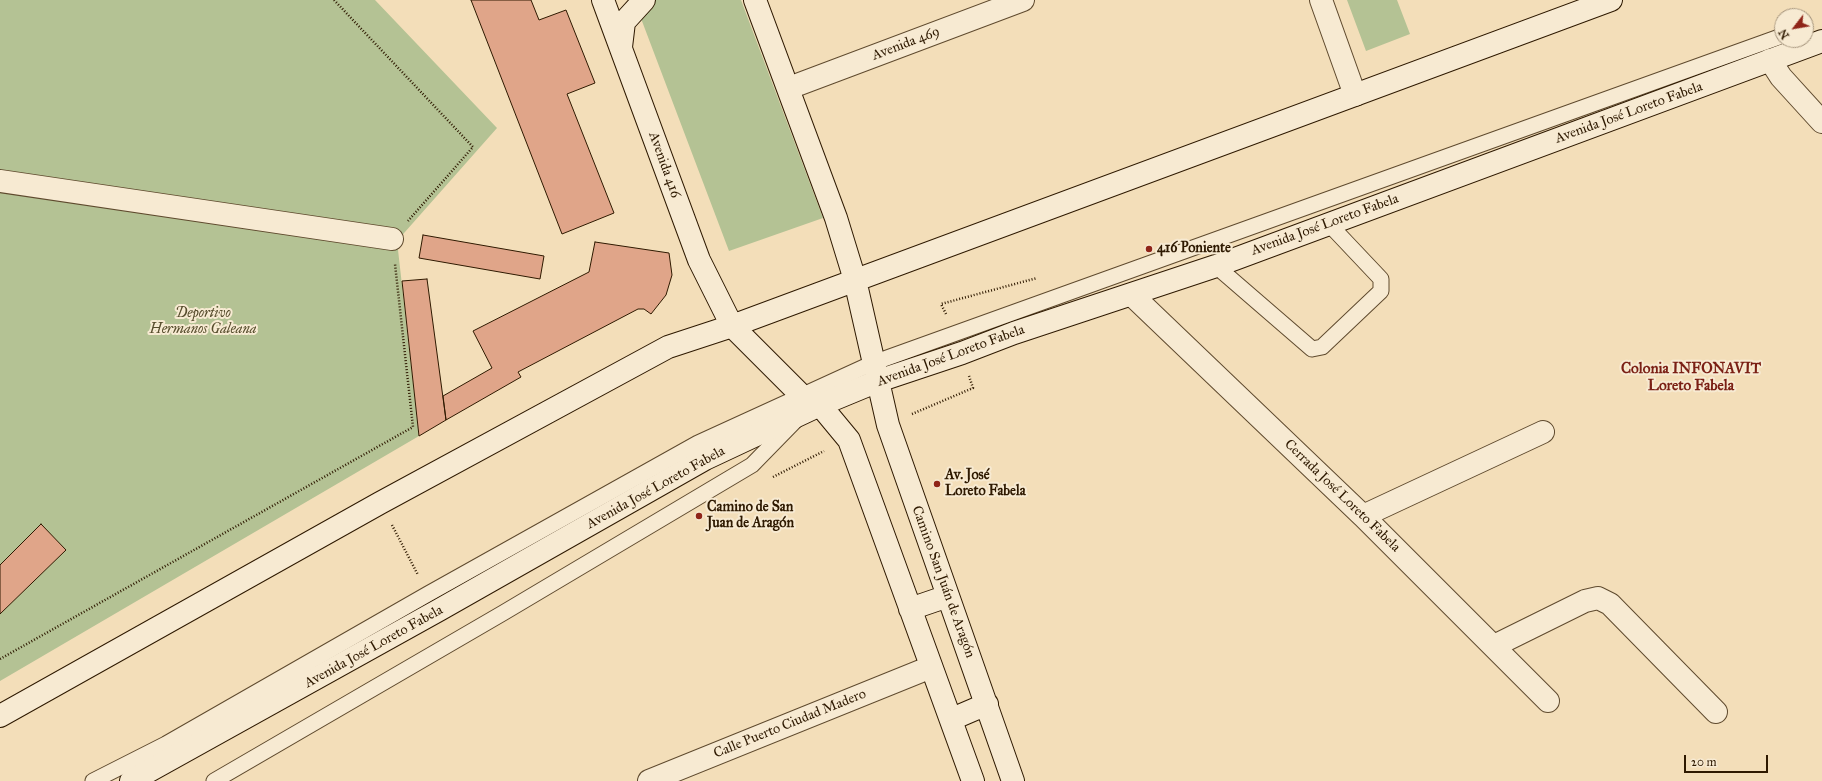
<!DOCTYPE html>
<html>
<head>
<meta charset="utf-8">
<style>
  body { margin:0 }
  #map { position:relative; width:1822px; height:781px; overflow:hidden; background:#f3deb9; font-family:"IM FELL Great Primer",serif }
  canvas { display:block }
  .north { position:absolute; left:1774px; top:8px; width:40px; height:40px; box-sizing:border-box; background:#f7ead2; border:1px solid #a7967e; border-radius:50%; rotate:239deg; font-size:11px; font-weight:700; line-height:16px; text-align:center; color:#2e1900 }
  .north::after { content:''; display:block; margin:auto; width:14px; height:18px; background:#8f2418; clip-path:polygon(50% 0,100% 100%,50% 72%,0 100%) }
  .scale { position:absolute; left:1684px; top:755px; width:84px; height:18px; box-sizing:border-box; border:2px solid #2e1900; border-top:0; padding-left:5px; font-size:12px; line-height:14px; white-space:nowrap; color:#2e1900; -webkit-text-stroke:3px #f7ead2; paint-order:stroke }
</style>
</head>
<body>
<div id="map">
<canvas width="1822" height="781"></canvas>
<div class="north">N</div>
<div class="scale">20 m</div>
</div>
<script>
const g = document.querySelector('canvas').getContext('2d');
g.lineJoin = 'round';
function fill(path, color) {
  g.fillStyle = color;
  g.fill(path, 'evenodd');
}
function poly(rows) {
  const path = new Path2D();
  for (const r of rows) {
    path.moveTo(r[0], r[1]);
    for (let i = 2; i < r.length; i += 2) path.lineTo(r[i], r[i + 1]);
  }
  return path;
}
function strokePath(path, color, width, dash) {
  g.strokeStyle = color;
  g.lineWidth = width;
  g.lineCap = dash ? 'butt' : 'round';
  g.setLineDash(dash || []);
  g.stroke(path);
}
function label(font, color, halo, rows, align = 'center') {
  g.font = font + ' "IM FELL Great Primer",serif';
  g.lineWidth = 4;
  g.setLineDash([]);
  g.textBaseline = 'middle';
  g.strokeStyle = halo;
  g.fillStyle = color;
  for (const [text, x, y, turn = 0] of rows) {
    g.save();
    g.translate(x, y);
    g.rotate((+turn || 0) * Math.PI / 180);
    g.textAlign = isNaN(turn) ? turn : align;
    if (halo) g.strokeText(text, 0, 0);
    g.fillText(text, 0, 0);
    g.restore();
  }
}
const green = poly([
  [0,0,375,0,497,128,397,241,419,436,0,681],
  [634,0,741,0,823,218,729,251],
  [1347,0,1397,0,1410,34,1366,51]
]);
const building = poly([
  [471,0,531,0,539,20,566,10,595,83,567,94,614,213,562,234,471,0],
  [423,235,544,256,540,279,419,258,423,235],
  [595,242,669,253,672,275,666,295,651,314,644,309,638,309,518,372,521,377,446,420,443,396,492,368,473,331,589,272,595,242],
  [427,279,446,420,419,436,402,281,427,279],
  [41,524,66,550,0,614,0,565,41,524]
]);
const path = poly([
  [334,0,473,147,408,221],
  [946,314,941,304,1037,278],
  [912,414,973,388,969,376],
  [773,477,824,451],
  [392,525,418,575],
  [0,659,413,427,395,264]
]);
const lane = poly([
  [1216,266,1312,349,1322,347,1381,291,1381,279,1329,224],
  [93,781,166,744,428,594,698,443,873,363,1782,36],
  [214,781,503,613,752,465,795,421]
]);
const street = poly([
  [1321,0,1355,95],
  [1770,60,1781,77,1822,122],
  [789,88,1023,0],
  [0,181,392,239],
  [1132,295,1363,516,1548,701],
  [1363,516,1543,432],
  [1494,646,1585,601,1598,598,1610,604,1716,712],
  [649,781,931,667]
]);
const secondary = poly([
  [603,0,699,260,732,326,801,395,820,405,849,440,973,781],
  [755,0,836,218,855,280,888,425,1013,781],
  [621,47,624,22,644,0],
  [910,609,948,596],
  [0,716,380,503,668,347,732,326,1611,0],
  [952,719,987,704],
  [131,781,439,610,705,459,820,405,878,381,962,353,1014,333,1216,266,1822,41]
]);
const markers = [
  [1149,249,4,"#8f2418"],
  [937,484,4,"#8f2418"],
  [699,516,4,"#8f2418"]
];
const streetNames = [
  ["Avenida 469",906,44,-21],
  ["Avenida José Loreto Fabela",1629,113,-20],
  ["Avenida 416",664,165,70],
  ["Avenida José Loreto Fabela",1325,225,-20],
  ["Avenida José Loreto Fabela",951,356,-20],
  ["Avenida José Loreto Fabela",656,488,-29],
  ["Cerrada José Loreto Fabela",1342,496,44],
  ["Camino San Juán de Aragón",943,582,70],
  ["Avenida José Loreto Fabela",374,647,-29],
  ["Calle Puerto Ciudad Madero",790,724,-22]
];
const poiNames = [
  ["416 Poniente",1157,249],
  ["Av. José",945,476],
  ["Loreto Fabela",945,492],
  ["Camino de San",707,508],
  ["Juan de Aragón",707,524]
];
const parkNames = [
  ["Deportivo",203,314],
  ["Hermanos Galeana",203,330]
];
const neighbourhoodNames = [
  ["Colonia INFONAVIT",1691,369],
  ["Loreto Fabela",1691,386]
];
fill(green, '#b4c294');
fill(building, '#e0a589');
strokePath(building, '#2e1900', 1);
strokePath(lane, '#5f4a2e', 17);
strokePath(street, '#5f4a2e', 24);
strokePath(secondary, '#2e1900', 24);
strokePath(path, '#2e1900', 2.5, [1, 2]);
strokePath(lane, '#f7ead2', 15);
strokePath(street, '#f7ead2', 22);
strokePath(secondary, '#f7ead2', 22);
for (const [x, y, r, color] of markers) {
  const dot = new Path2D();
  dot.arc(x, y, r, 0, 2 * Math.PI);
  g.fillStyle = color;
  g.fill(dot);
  strokePath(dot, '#f7ead2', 1.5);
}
label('14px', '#2e1900', '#f7ead2', streetNames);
label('bold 14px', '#2e1900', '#f7ead2', poiNames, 'left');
label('italic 14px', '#564c2c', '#f7ead2', parkNames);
label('bold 15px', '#7a1f14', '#f7ead2', neighbourhoodNames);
</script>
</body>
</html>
